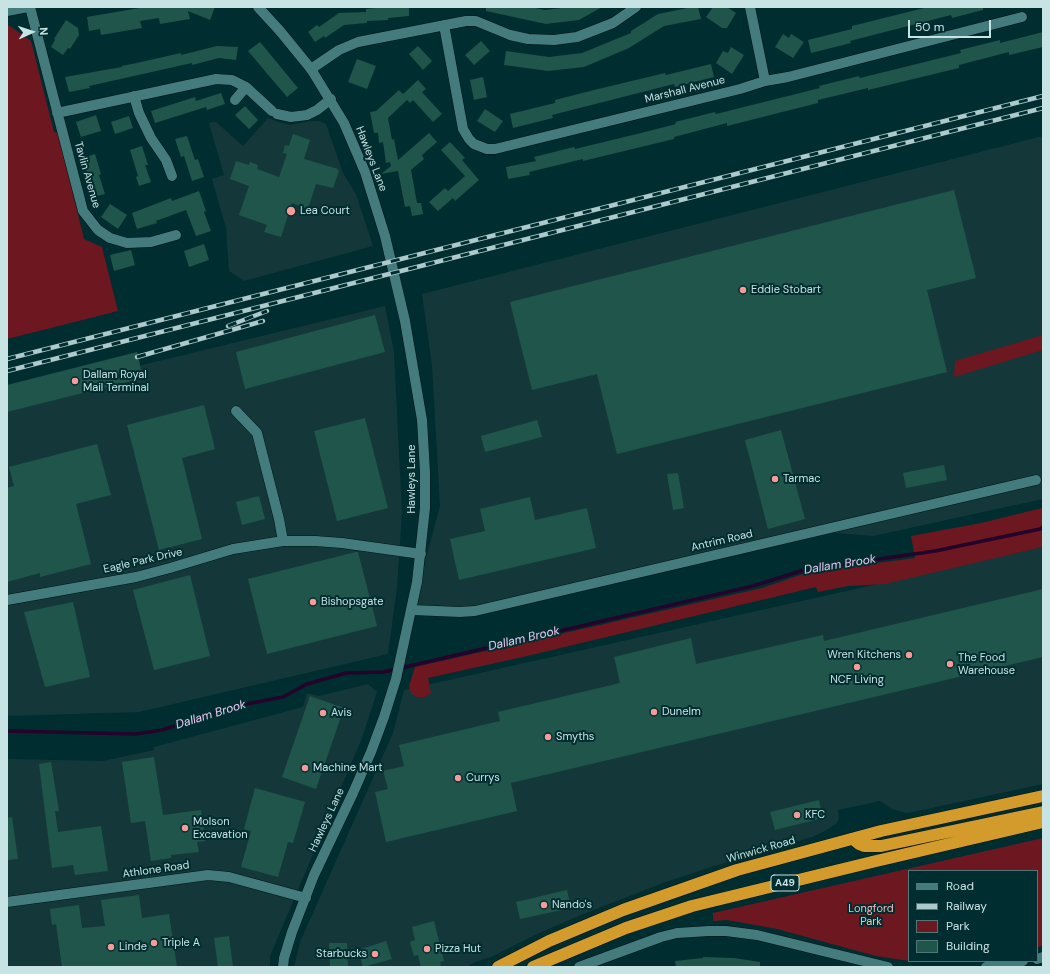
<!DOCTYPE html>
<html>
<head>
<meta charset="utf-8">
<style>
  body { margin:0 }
  #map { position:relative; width:1050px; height:974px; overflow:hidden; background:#002d2f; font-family:"DM Sans",sans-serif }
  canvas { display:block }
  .frame { position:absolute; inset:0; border:8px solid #c8e3e4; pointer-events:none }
  .legend { position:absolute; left:908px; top:870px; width:130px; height:92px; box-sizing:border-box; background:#002d2f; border:1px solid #507677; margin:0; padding:5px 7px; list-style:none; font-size:12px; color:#c8e3e4 }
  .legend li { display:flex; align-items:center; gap:8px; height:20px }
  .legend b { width:20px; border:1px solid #507677 }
  .north { position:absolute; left:12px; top:12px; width:40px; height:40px; -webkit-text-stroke:3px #002d2f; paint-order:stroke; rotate:87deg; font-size:11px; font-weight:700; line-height:16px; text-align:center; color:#c8e3e4 }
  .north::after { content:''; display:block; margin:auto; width:14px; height:18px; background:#c8e3e4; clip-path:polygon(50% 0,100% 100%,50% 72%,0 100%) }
  .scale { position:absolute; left:908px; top:20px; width:83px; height:18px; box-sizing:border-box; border:2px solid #c8e3e4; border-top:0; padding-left:5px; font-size:12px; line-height:14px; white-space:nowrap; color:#c8e3e4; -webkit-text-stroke:3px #002d2f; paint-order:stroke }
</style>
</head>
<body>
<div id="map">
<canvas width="1050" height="974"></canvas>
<div class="frame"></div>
<ul class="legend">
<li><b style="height:5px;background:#447b7d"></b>Road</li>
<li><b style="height:5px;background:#accacb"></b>Railway</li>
<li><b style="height:11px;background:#6d1721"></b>Park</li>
<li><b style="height:11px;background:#20554b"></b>Building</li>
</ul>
<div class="north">N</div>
<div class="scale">50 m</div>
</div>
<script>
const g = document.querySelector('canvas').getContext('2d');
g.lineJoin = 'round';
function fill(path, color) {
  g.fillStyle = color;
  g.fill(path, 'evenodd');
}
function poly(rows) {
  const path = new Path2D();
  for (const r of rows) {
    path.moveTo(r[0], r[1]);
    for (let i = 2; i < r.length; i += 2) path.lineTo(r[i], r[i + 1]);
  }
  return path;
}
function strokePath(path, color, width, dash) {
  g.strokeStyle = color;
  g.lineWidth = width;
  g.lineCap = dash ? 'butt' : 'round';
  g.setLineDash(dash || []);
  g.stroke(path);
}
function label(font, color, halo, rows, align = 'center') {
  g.font = font + ' "DM Sans",sans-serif';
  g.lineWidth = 4;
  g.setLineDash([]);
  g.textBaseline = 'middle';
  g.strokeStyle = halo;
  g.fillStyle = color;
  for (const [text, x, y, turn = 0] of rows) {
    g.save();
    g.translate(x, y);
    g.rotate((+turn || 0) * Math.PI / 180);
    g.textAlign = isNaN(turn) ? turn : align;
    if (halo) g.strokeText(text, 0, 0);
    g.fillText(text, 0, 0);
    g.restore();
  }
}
const built = poly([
  [268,118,278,122,290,125,312,121,319,121,326,124,343,173,356,194,373,246,244,281,229,271,226,228,212,179,224,175,209,123,216,122,243,146],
  [1043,136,1043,499,873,536,810,531,475,610,412,610,440,506,432,365,422,294],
  [385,306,394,353,402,513,397,587,388,654,139,712,7,716,7,398],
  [1043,547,1043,784,913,812,906,813,892,809,880,801,838,810,839,818,837,823,823,832,812,837,708,868,663,883,581,915,537,934,491,957,475,962,467,967,294,967,300,942,393,733,404,690],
  [368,684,377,692,362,738,270,956,270,967,7,967,7,759,103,761,154,750,154,747,303,707,307,693,319,696]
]);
const green = poly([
  [7,24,31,41,54,132,58,133,84,239,102,247,118,311,7,339],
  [1043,335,1043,350,954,377,955,361],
  [1043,506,1043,547,885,584,848,586,818,592,816,587,527,656,428,678,431,693,425,697,417,697,411,693,409,686,415,667,762,588,809,572,915,558,911,536,981,523,1042,508],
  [1043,838,1043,946,1037,947,1037,871,909,871,909,961,876,956,777,929,727,920,713,921,713,913]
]);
const stream = poly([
  [7,731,136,734,162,730,241,705,283,697,307,684,346,673,384,672,753,586,804,570,935,551,1040,529,1043,527]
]);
const building = poly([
  [145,7,215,7,210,20,188,11,190,19,160,24,159,18,140,21,142,28,101,35,100,29,89,31,87,17],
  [386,7,409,7,409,16,388,18,388,20,367,21,367,23,344,25,325,38,324,36,315,42,308,32,317,25,319,27,339,13,366,12,366,9],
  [486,7,531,7,545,10,570,7,602,7,579,20,546,24,486,11],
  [692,7,698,7,701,19,664,26,629,48,584,67,548,71,504,65,506,51,549,57,582,53,631,33,631,31,658,14],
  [713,7,727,7,736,13,727,28,722,28,706,17],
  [928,7,983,7,983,10,952,18,951,15,881,33,850,41,851,43,811,53,808,40,852,29,852,26],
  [66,20,78,28,79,35,70,49,68,48,63,55,51,47,55,40,54,39],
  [1043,32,1043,47,1009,55,1009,52,959,65,959,68,868,90,868,88,818,100,818,103,727,126,727,123,674,137,674,139,583,161,583,159,529,172,530,175,508,179,506,167,536,161,534,157,574,147,575,149,645,132,676,124,675,122,715,112,716,114,820,88,819,86,859,76,860,78,961,53,960,50,1000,40,1000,43],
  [783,34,789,38,791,34,804,42,793,58,775,47],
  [481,41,490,51,474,65,465,55],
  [260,42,298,88,287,97,248,51],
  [217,46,238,47,236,60,219,58,192,65,192,63,89,86,90,88,69,92,65,77,122,67,122,66,141,62,181,53,181,55],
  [418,46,432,61,423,70,409,54],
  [731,47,744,55,732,74,716,63,723,51,728,53],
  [357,59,376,66,367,89,348,82],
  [711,64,714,77,675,87,674,84,552,115,553,118,513,128,510,114,555,103,555,100,594,90,665,73,666,75],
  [483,77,487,97,474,100,470,80],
  [418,80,426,89,422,92,442,114,433,122,413,100,410,103,407,100,388,118,392,140,394,139,398,160,429,133,437,142,422,155,424,159,411,170,417,203,421,203,423,214,412,216,410,206,405,207,398,171,381,174,391,166,390,162,386,163,383,142,379,143,378,133,374,133,370,112,376,111,399,90,403,94],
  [221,93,225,104,207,110,206,107,155,123,151,111,195,97,196,101],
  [245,106,258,120,249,129,235,115],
  [485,109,503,121,495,132,477,121],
  [96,115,101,131,81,137,76,122],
  [129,116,133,128,115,134,111,122],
  [293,134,310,140,304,159,338,169,337,170,339,171,333,188,316,184,308,209,292,203,281,237,264,232,267,225,239,215,249,186,230,179,236,161,249,165,250,162,258,165,257,169,279,177,287,154,283,153,285,145,289,146],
  [187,136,195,160,198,159,204,177,192,181,184,156,181,157,175,139],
  [450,142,465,158,462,160,479,180,455,201,453,198,438,211,429,202,445,188,448,191,465,176,441,150],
  [142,146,148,165,145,165,151,182,139,186,136,177,138,176,130,150],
  [95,154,101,174,99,175,105,194,90,198,79,159],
  [954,190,976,278,927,290,947,372,617,454,597,374,532,390,510,302],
  [199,191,206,211,204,212,211,231,196,236,186,210,156,221,157,223,137,229,132,213,171,198,172,201],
  [110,204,127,215,118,229,101,217],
  [204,244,209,260,189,267,184,251],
  [131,250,135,265,114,271,110,255],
  [375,315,385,352,245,389,236,352],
  [137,352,143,378,7,412,7,385],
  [204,405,215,449,182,458,202,539,159,550,127,425],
  [365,418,388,508,337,521,314,431],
  [537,420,542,437,485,452,481,436],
  [781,430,805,519,768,529,745,440],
  [97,444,111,495,76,504,91,564,40,577,40,573,7,582,7,488,14,486,9,467],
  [944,465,947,480,906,488,903,473],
  [678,473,684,508,673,510,667,474],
  [259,496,265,519,242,525,236,502],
  [530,497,535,520,587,508,596,548,459,580,450,539,485,531,480,509],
  [356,552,358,552,377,626,267,654,248,579],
  [190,575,210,656,154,670,133,590],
  [1043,589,1043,657,511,783,517,811,386,842,375,792,388,789,383,771,404,766,399,745,500,721,498,712,620,683,614,657,691,638,696,664,823,635,824,641],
  [73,602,90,677,45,687,24,612],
  [310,696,344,708,316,789,282,777],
  [154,757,163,815,201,810,205,841,197,842,199,852,171,855,171,858,151,861,145,821,131,823,122,762],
  [51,762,59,811,55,811,58,832,101,826,108,871,75,875,73,865,52,868,39,764],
  [255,788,305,802,293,843,288,842,278,877,241,867,251,831,244,829],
  [819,800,823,818,775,830,770,812],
  [12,817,18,859,7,860,7,818],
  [567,890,571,908,520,919,516,902],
  [139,895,142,918,169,914,177,967,62,967,56,924,52,925,50,909,79,905,82,928,105,926,101,900],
  [434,921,444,961,440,962,441,967,421,967,418,955,414,956,410,942,415,940,412,927],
  [229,936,233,967,218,967,214,938],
  [386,941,392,959,363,967,358,950],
  [329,943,347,943,348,967,330,967],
  [703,957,734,958,760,962,760,967,676,967,675,961,703,958]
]);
const street = poly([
  [30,7,83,211,98,230,110,238,127,243,151,242,176,235],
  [750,7,765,81],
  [444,25,463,129,469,139,474,144,487,149,495,149,740,89,765,81,788,77,1022,17],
  [311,69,339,50,358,42,466,21,476,21,510,35,528,39,554,40,577,37,613,23,636,7],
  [134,96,139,113,151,138,166,160,172,176],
  [235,100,246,87,272,111],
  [57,113,216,79,232,80,246,87],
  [277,114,291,117,307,115,317,110,331,99],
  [236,411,257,433,279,519,283,541],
  [7,600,136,577,170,568,233,549,283,541,315,541,342,543,421,554],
  [412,610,460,612,475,611,1036,480],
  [7,902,208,875,229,877,306,898],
  [1037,959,1043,957],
  [579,967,661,937,677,933,709,931,726,931,757,935,888,967],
  [986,967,1023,961]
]);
const secondary = poly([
  [258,7,280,31,311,69,344,123,365,172,385,236,405,321,422,420,425,472,425,508,417,582,396,679,384,717,371,752,353,793,314,875,292,932,284,958,283,967],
  [7,11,28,7]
]);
const highway = poly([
  [853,839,859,844,864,846,881,846,1043,812],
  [498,967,549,941,623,910,737,870,881,831,1043,796],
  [533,967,626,928,692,906,872,862,1043,822]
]);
const rail = poly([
  [228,326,267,311],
  [137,357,263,321],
  [7,359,1043,96],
  [7,371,1043,108]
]);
const markers = [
  [291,211,5,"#f59b9b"],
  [743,290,4,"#f59b9b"],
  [75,381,4,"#f59b9b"],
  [775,479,4,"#f59b9b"],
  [313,602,4,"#f59b9b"],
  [909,655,4,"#f59b9b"],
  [950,664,4,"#f59b9b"],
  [857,667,4,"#f59b9b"],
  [654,712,4,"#f59b9b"],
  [323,713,4,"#f59b9b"],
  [548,737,4,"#f59b9b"],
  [305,768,4,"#f59b9b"],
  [458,778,4,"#f59b9b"],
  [797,815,4,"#f59b9b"],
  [185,828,4,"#f59b9b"],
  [544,905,4,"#f59b9b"],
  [154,943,4,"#f59b9b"],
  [111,947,4,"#f59b9b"],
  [427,949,4,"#f59b9b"],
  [375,954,4,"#f59b9b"]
];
const shields = [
  [785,883,28]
];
const shieldNames = [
  ["A49",785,883]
];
const streetNames = [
  ["Marshall Avenue",685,90,-14],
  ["Hawleys Lane",371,159,69],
  ["Tavlin Avenue",87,175,74],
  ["Hawleys Lane",412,479,-90],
  ["Antrim Road",722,541,-13],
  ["Eagle Park Drive",143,561,-13],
  ["Hawleys Lane",327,820,-65],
  ["Winwick Road",761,850,-16],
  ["Athlone Road",156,870,-8]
];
const poiNames = [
  ["Lea Court",300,211],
  ["Eddie Stobart",751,290],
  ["Dallam Royal",83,375],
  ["Mail Terminal",83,388],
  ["Tarmac",783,479],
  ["Bishopsgate",321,602],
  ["Wren Kitchens",901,655,"right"],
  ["The Food",958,658],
  ["Warehouse",958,671],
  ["NCF Living",857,680,"center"],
  ["Dunelm",662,712],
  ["Avis",331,713],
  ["Smyths",556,737],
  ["Machine Mart",313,768],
  ["Currys",466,778],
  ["KFC",805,815],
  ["Molson",193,822],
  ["Excavation",193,835],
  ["Nando's",552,905],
  ["Triple A",162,943],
  ["Linde",119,947],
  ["Pizza Hut",435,949],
  ["Starbucks",367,954,"right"]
];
const parkNames = [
  ["Longford",871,909],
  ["Park",871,922]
];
const waterNames = [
  ["Dallam Brook",840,565,-9],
  ["Dallam Brook",524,639,-13],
  ["Dallam Brook",211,715,-17]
];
fill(built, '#143839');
fill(green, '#6d1721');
strokePath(stream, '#23042b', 3.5);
fill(building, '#20554b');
strokePath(street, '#001415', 11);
strokePath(secondary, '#001415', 11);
strokePath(highway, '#001415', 13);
strokePath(street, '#447b7d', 10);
strokePath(secondary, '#447b7d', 10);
strokePath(highway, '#d39b2c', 12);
strokePath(rail, '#accacb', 4.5);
strokePath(rail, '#002d2f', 3, [9]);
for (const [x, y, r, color] of markers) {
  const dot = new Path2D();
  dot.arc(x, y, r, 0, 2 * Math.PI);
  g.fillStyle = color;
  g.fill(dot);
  strokePath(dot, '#002d2f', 1.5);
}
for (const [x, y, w] of shields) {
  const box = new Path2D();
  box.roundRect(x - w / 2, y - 8, w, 16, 3);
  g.fillStyle = '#002d2f';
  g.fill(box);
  strokePath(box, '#c8e3e4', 1);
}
label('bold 10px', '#c8e3e4', null, shieldNames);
label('11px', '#c8e3e4', '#002d2f', streetNames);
label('11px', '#c8e3e4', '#002d2f', poiNames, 'left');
label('11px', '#f7bfbe', '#002d2f', parkNames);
label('italic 12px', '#eac9f2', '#002d2f', waterNames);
</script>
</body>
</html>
